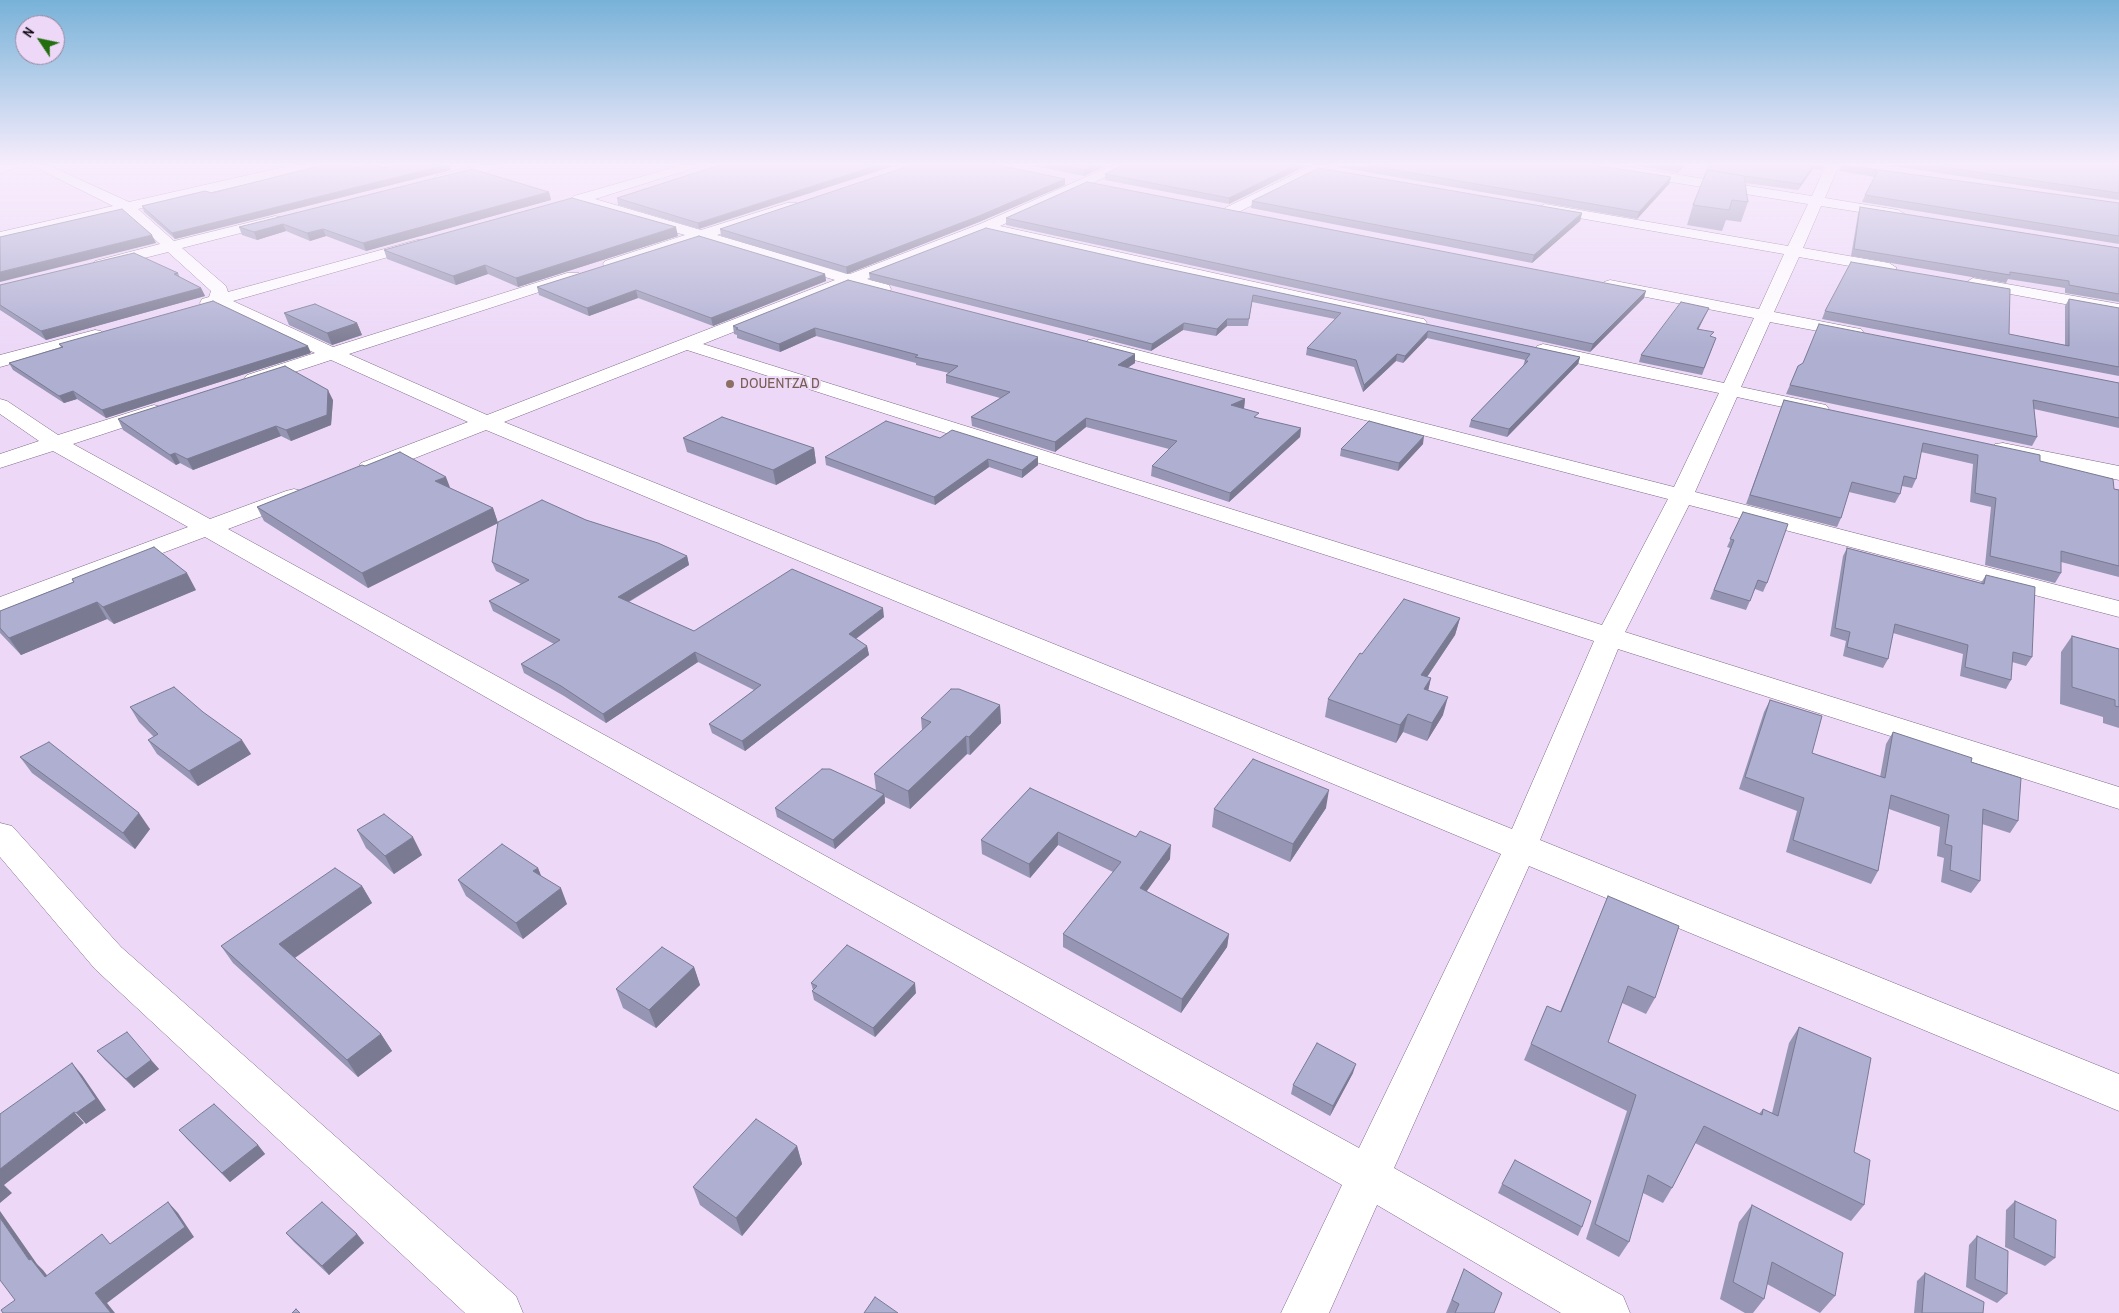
<!DOCTYPE html>
<html>
<head>
<meta charset="utf-8">
<style>
  body { margin:0 }
  #map { position:relative; width:2119px; height:1313px; overflow:hidden; background:#edd8f8; font-family:"Archivo Narrow",sans-serif }
  canvas { display:block }
  .north { position:absolute; left:15px; top:15px; width:50px; height:50px; box-sizing:border-box; background:#edd8f8; border:1px solid #95869d; border-radius:50%; rotate:304deg; font-size:14px; font-weight:700; line-height:20px; text-align:center; color:#120b15 }
  .north::after { content:''; display:block; margin:auto; width:18px; height:22px; background:#236e0f; clip-path:polygon(50% 0,100% 100%,50% 72%,0 100%) }
</style>
</head>
<body>
<div id="map">
<canvas width="2119" height="1313"></canvas>
<div class="north">N</div>
</div>
<script>
const g = document.querySelector('canvas').getContext('2d');
g.lineJoin = 'round';
function poly(rows) {
  const path = new Path2D();
  for (const r of rows) {
    path.moveTo(r[0], r[1]);
    for (let i = 2; i < r.length; i += 2) path.lineTo(r[i], r[i + 1]);
  }
  return path;
}
function strokePath(path, color, width, dash) {
  g.strokeStyle = color;
  g.lineWidth = width;
  g.lineCap = dash ? 'butt' : 'round';
  g.setLineDash(dash || []);
  g.stroke(path);
}
function fill(path, color) {
  g.fillStyle = color;
  g.fill(path, 'evenodd');
}
function label(font, color, halo, rows, align = 'center') {
  g.font = font + ' "Archivo Narrow",sans-serif';
  g.lineWidth = 4;
  g.setLineDash([]);
  g.textBaseline = 'middle';
  g.strokeStyle = halo;
  g.fillStyle = color;
  for (const [text, x, y, turn = 0] of rows) {
    g.save();
    g.translate(x, y);
    g.rotate((+turn || 0) * Math.PI / 180);
    g.textAlign = isNaN(turn) ? turn : align;
    if (halo) g.strokeText(text, 0, 0);
    g.fillText(text, 0, 0);
    g.restore();
  }
}
const street = poly([
  [0,165,25,165,0,173,0,165],
  [31,165,48,165,129,202,293,165,318,165,312,169,138,209,174,241,275,216,280,217,282,220,280,223,182,248,226,286,228,292,417,240,427,240,430,243,427,246,233,301,333,347,567,273,579,273,581,276,579,279,349,354,487,415,835,280,701,240,617,267,605,267,603,264,605,261,685,235,572,203,570,200,574,196,682,165,704,165,595,199,701,230,787,203,797,203,799,206,797,209,717,235,850,274,980,224,1113,165,1131,165,1000,226,1418,318,1424,319,1427,323,1424,327,1418,328,986,232,867,279,889,285,891,289,889,293,883,294,852,285,703,344,1602,625,1668,499,1088,348,1085,344,1088,340,1094,339,1674,487,1719,393,1543,356,1537,354,1534,350,1537,346,1543,344,1724,383,1754,318,1610,290,1604,288,1602,285,1604,282,1610,280,1759,309,1784,254,1545,212,1538,208,1545,204,1788,246,1808,204,1590,169,1584,165,1617,165,1812,196,1826,165,1839,165,1825,198,1898,210,1905,214,1898,218,1821,206,1803,248,1889,263,1897,268,1889,273,1799,257,1774,312,1855,328,1861,329,1864,333,1861,337,1855,338,1770,322,1741,387,1826,405,1829,409,1826,413,1819,415,1737,397,1695,492,2119,601,2119,617,1689,505,1625,632,2119,787,2119,809,1618,649,1540,840,2119,1074,2119,1111,1529,866,1394,1168,1623,1296,1630,1313,1561,1313,1377,1205,1329,1313,1281,1313,1342,1185,205,537,0,614,0,597,188,527,53,451,0,468,0,454,39,441,0,414,0,399,7,401,58,435,147,407,154,405,161,407,164,411,161,415,73,444,210,519,286,491,294,489,302,491,305,496,302,501,228,529,1359,1148,1501,854,486,430,377,473,369,475,361,473,358,468,361,463,468,422,331,360,261,383,247,383,244,379,247,375,315,353,216,306,202,307,200,303,202,299,209,297,211,291,168,252,101,269,95,267,93,264,95,261,160,244,124,212,0,240,0,232,113,206,31,165],
  [687,350,1594,641,1512,829,504,422,687,350],
  [479,165,502,165,501,168,441,183,434,179,436,176,479,165],
  [1313,165,1330,165,1235,214,1230,215,1223,211,1225,208,1313,165],
  [1973,278,2119,304,2119,314,1967,286,1965,283,1973,278],
  [95,330,101,331,104,335,101,339,0,367,0,355,95,330],
  [2003,443,2119,466,2119,480,1995,454,1992,449,1995,444,2003,443],
  [0,823,12,826,121,947,516,1296,523,1313,465,1313,95,969,0,857,0,823]
]);
const wall = poly([
  [720,165,699,229,618,205,617,198],
  [1029,165,1107,165,1084,176],
  [1123,165,1308,165,1229,204,1105,180,1105,174],
  [1594,165,1671,177,1669,184,1637,219,1332,166],
  [1632,165,1685,165,1678,173],
  [1709,165,1825,165,1822,170,1813,169,1798,190,1745,183,1748,202,1741,222,1726,220,1722,231,1687,225,1693,205],
  [1841,165,2119,203,2119,244,1862,202,1865,195,1875,177,1839,171],
  [1885,165,2119,165,2119,200],
  [357,167,451,170,175,239,144,212,142,206],
  [1065,185,979,222,847,274,721,236,720,229],
  [549,192,551,200,366,251,326,236,310,241,286,231,257,240,242,235,239,227],
  [1252,201,1582,213,1580,221,1532,263,1251,208],
  [1860,207,2119,248,2119,302,2065,293,2065,288,2008,279,2006,283,1851,256,1858,214],
  [1006,218,1644,298,1590,352,1006,225],
  [678,236,518,287,488,274,456,285,387,259,384,250],
  [1145,264,1580,357,1578,364,1507,437,1469,427,1471,420,1523,366,1525,360,1427,338,1403,363,1396,361,1363,392,1354,367,1306,355,1307,348,1335,319,1252,302,1248,326,1227,326,1216,336,1183,330,1151,351,870,280,869,273],
  [178,273,180,278,201,288,205,296,46,340,0,310,0,285],
  [825,274,826,281,713,326,638,298,589,316,539,295,537,287],
  [848,280,1135,363,1127,368,1245,399,1244,408,1242,409,1258,418,1301,428,1300,437,1229,502,1151,476,1152,466,1169,449,1086,427,1055,452,972,426,971,417,1000,398,946,383,946,375,949,373,916,365,916,363,816,336,780,352,737,338,737,335,734,334,733,326],
  [2069,299,2119,308,2119,376,1822,319,1825,311,2009,334,2065,345,2065,306],
  [1709,308,1706,314,1698,329,1712,337,1716,338,1702,375,1639,362,1641,355],
  [284,313,357,323,362,335,332,345,289,325],
  [59,344,311,353,106,418,77,399,64,403,13,370,9,363,61,347],
  [1798,366,2119,383,2119,428,2034,409,2037,437,2032,446,1786,394],
  [333,400,331,425,291,441,281,436,193,470,180,463,176,465,123,430,118,419],
  [1784,400,2040,461,2114,489,2119,490,2119,577,2061,562,2061,573,2055,583,1985,565,1991,507,1970,502,1973,464,1921,452,1916,479,1912,488,1902,486,1900,494,1895,503,1849,492,1841,518,1837,527,1746,504],
  [683,438,814,448,816,463,776,485,687,452],
  [940,438,1038,457,1038,465,1022,478,989,467,935,505,826,465,825,457],
  [1423,444,1398,471,1340,456,1341,449],
  [365,466,450,488,493,508,498,523,368,588,264,521,257,507],
  [1743,512,1767,583,1763,592,1755,589,1746,610,1710,599,1730,548,1727,547],
  [586,520,687,556,689,565,629,602,694,631,884,617,856,639,867,646,869,655,745,751,712,733,709,724,754,690,698,662,606,723,564,696,524,673,521,664,554,644,493,611,489,601,521,584,496,571,492,562],
  [1847,548,1981,583,1986,575,2032,657,2026,666,2012,662,2011,680,2006,689,1960,676,1963,654,1893,633,1888,659,1883,668,1843,656,1846,641,1830,636,1843,556],
  [72,579,196,590,114,624,107,619,21,655,0,633,0,611,73,582],
  [1460,618,1455,635,1427,677,1431,678,1428,690,1443,715,1427,741,1403,732,1396,743,1325,717,1328,699,1362,654],
  [2072,636,2119,649,2119,728,2103,723,2103,717,2060,704,2061,652],
  [1770,700,1812,753,1880,777,1886,744,1893,732,1971,762,2018,821,2010,833,1982,824,1980,881,1971,893,1941,882,1944,858,1937,856,1940,827,1889,809,1878,871,1871,884,1786,852,1797,811,1739,789,1764,712],
  [1000,705,1001,723,970,755,967,754,910,809,885,797,885,803,835,849,777,817,775,808,876,790,874,774,922,730,921,718],
  [130,707,251,754,198,786,157,754,148,740,154,737,139,722],
  [20,757,150,829,135,849,32,773],
  [1030,788,1170,859,1146,891,1229,934,1227,947,1181,1013,1063,947,1063,934,1113,872,1058,845,1030,878,982,854,981,840],
  [1326,808,1290,862,1212,827,1214,809],
  [357,830,422,855,394,874,366,848],
  [538,868,541,876,567,904,523,939,466,896,458,880],
  [362,886,372,903,295,958,381,1034,392,1051,358,1077,233,963,221,946],
  [1608,896,1655,998,1646,1014,1622,1003,1608,1042,1759,1114,1763,1109,1772,1113,1789,1043,1799,1027,1854,1152,1864,1205,1851,1221,1695,1143,1672,1188,1663,1203,1643,1193,1629,1242,1619,1257,1586,1239,1627,1111,1524,1060,1547,1006,1560,1012],
  [694,967,700,985,656,1028,623,1008,616,989],
  [811,983,916,993,875,1037,814,1000,812,991,813,990],
  [97,1051,151,1060,159,1069,134,1088,105,1060],
  [1353,1073,1330,1116,1291,1094,1293,1085],
  [179,1130,258,1145,265,1154,230,1182,187,1139],
  [797,1146,802,1164,742,1236,700,1205,693,1187],
  [1502,1184,1582,1227,1578,1236,1498,1193],
  [2015,1201,2055,1258,2045,1266,2005,1247,2006,1210],
  [1752,1205,1835,1296,1820,1313,1767,1284,1764,1299,1753,1313,1745,1313,1720,1299,1739,1222],
  [286,1233,357,1234,364,1243,329,1275,294,1242],
  [1977,1236,2007,1294,1997,1303,1966,1287,1969,1245],
  [1464,1269,1494,1313,1446,1313],
  [1925,1273,1983,1313,1914,1313,1917,1281]
]);
const shadedWall = poly([
  [446,165,449,165,451,170,175,239,172,233],
  [878,165,897,165,699,229,698,223],
  [1094,165,1107,165,1084,176,1084,170],
  [1296,165,1308,165,1229,204,1229,198],
  [1681,165,1685,165,1678,173,1680,167],
  [1813,165,1814,165,1813,169,1798,190,1801,184],
  [1671,177,1669,184,1637,219,1639,212],
  [1065,179,1065,185,979,222,847,274,846,267],
  [549,192,551,200,366,251,363,243],
  [1582,213,1580,221,1532,263,1534,255],
  [283,224,286,231,257,240,254,232],
  [676,227,678,236,518,287,516,278],
  [323,229,326,236,310,241,307,233],
  [152,235,156,243,0,282,0,272],
  [485,265,488,274,456,285,453,276],
  [825,274,826,281,713,326,711,318],
  [201,288,205,296,46,340,41,331],
  [636,290,638,298,589,316,587,308],
  [1646,291,1644,298,1590,352,1593,344],
  [1709,308,1695,336,1697,329],
  [1227,319,1227,326,1216,336,1217,329],
  [357,323,362,335,332,345,327,333],
  [1184,323,1183,330,1151,351,1152,344],
  [815,328,816,336,780,352,779,344],
  [1428,331,1427,338,1403,363,1405,356],
  [308,346,311,353,106,418,102,410],
  [1135,354,1135,363,1118,374,1118,365],
  [1397,354,1396,361,1363,392,1364,385],
  [1580,357,1578,364,1507,437,1509,429],
  [328,390,333,400,331,425,291,441,286,430],
  [73,391,77,399,64,403,59,396],
  [1245,399,1244,408,1230,414,1231,405],
  [1086,418,1086,427,1055,452,1055,442],
  [276,426,281,436,193,470,187,459],
  [1301,428,1300,437,1229,502,1230,493],
  [1424,436,1423,444,1398,471,1399,463],
  [814,448,816,463,776,485,773,470],
  [175,453,180,463,176,465,170,455],
  [1038,457,1038,465,1022,478,1022,470],
  [988,459,989,467,935,505,934,497],
  [446,477,451,490,435,481],
  [493,508,498,523,368,588,362,573],
  [687,556,689,565,621,606,618,597],
  [187,573,196,590,114,624,103,607],
  [97,602,107,619,21,655,9,638],
  [883,608,884,617,850,643,849,634],
  [1460,618,1455,635,1417,692,1421,675],
  [867,646,869,655,745,751,742,741],
  [695,652,698,662,606,723,603,714],
  [1431,678,1427,696,1424,689],
  [1448,697,1443,715,1427,741,1432,723],
  [1000,705,1001,723,970,755,969,737],
  [1408,714,1403,732,1396,743,1400,725],
  [966,736,967,754,910,809,908,791],
  [242,740,251,754,198,786,189,771],
  [1329,790,1326,808,1290,862,1293,844],
  [884,794,885,803,835,849,833,840],
  [139,813,150,829,135,849,123,833],
  [1058,832,1058,845,1030,878,1029,864],
  [413,837,422,855,394,874,385,856],
  [1171,845,1170,859,1139,902,1140,888],
  [538,868,544,883,533,871],
  [362,886,372,903,290,961,279,944],
  [561,888,567,904,523,939,516,923],
  [1229,934,1227,947,1181,1013,1182,999],
  [694,967,700,985,656,1028,649,1010],
  [915,983,916,993,875,1037,873,1028],
  [381,1034,392,1051,358,1077,347,1060],
  [151,1060,159,1069,134,1088,126,1079],
  [72,1063,82,1075,106,1110,86,1124,76,1113],
  [1356,1064,1353,1073,1330,1116,1333,1106],
  [74,1112,84,1123,4,1185,12,1193,0,1203,0,1169],
  [258,1145,265,1154,230,1182,222,1173],
  [797,1146,802,1164,742,1236,736,1218],
  [168,1202,178,1213,194,1237,107,1303,115,1313,111,1313,95,1293],
  [0,1211,37,1264,43,1270,56,1287,45,1277,29,1260,0,1218],
  [357,1234,364,1243,329,1275,322,1266]
]);
const building = poly([
  [323,165,351,165,357,167,364,165,374,165,384,168,395,165,446,165,172,233,142,206,205,191,212,193,323,165],
  [720,165,878,165,698,223,617,198,720,165],
  [912,165,997,165,1065,179,979,216,846,267,720,229,912,165],
  [1060,165,1094,165,1084,170,1060,165],
  [1123,165,1296,165,1229,198,1105,174,1123,165],
  [1366,165,1594,165,1671,177,1639,212,1366,165],
  [1671,165,1681,165,1680,167,1671,165],
  [1709,165,1813,165,1801,184,1744,176,1708,170,1709,165],
  [1844,165,2119,203,2119,236,1865,195,1878,171,1844,165],
  [1929,165,2119,165,2119,193,1929,165],
  [1319,168,1582,213,1534,255,1252,201,1319,168],
  [472,169,549,192,363,243,323,229,307,233,283,224,254,232,239,227,472,169],
  [1707,170,1744,176,1748,202,1732,200,1729,210,1693,205,1707,170],
  [1087,182,1646,291,1593,344,1006,218,1087,182],
  [572,198,676,227,516,278,485,265,453,276,384,250,572,198],
  [1860,207,2119,248,2119,294,2069,285,2069,281,2010,272,2010,275,1854,249,1860,207],
  [122,209,152,235,0,272,0,237,122,209],
  [986,228,1145,264,1580,357,1509,429,1471,420,1528,361,1525,361,1530,354,1428,331,1405,356,1397,354,1364,385,1356,360,1307,348,1341,313,1253,295,1249,319,1227,319,1217,329,1184,323,1152,344,869,273,986,228],
  [699,236,825,274,711,318,636,290,587,308,537,287,699,236],
  [134,253,178,273,174,274,201,288,41,331,0,305,0,285,134,253],
  [1851,262,2010,289,2009,334,2069,346,2069,299,2119,308,2119,367,1825,311,1851,262],
  [848,280,1135,354,1118,365,1245,399,1231,405,1259,413,1254,417,1301,428,1230,493,1152,466,1177,441,1086,418,1055,442,971,417,1010,392,946,375,958,366,915,357,918,355,815,328,779,344,736,329,738,328,733,326,848,280],
  [213,301,308,346,102,410,73,391,59,396,9,363,63,347,59,344,213,301],
  [1681,302,1709,308,1697,329,1714,332,1710,336,1716,338,1704,368,1641,355,1681,302],
  [315,304,357,323,327,333,284,313,315,304],
  [1819,324,2119,383,2119,418,2033,400,2037,437,1790,385,1798,366,1803,363,1819,324],
  [285,366,328,390,327,415,286,430,276,426,187,459,175,453,170,455,118,419,285,366],
  [1784,400,2040,455,2040,461,2113,479,2114,489,2119,490,2119,566,2061,551,2061,573,1990,556,1996,498,1975,493,1978,455,1923,443,1916,479,1904,476,1900,494,1852,482,1841,518,1750,495,1784,400],
  [722,417,814,448,773,470,683,438,722,417],
  [886,421,940,438,952,430,1038,457,1022,470,988,459,934,497,825,457,886,421],
  [1369,421,1424,436,1399,463,1341,449,1369,421],
  [400,452,446,477,435,481,493,508,362,573,257,507,362,465,365,466,400,452],
  [542,500,586,520,658,543,687,556,618,597,694,631,792,569,883,608,849,634,867,646,742,741,709,724,761,685,695,652,603,714,561,686,521,664,560,640,489,601,529,580,492,562,498,522,542,500],
  [1743,512,1788,524,1767,583,1758,580,1750,601,1714,590,1734,540,1730,539,1743,512],
  [154,547,187,573,103,607,97,602,9,638,0,628,0,611,74,582,72,579,154,547],
  [1847,548,1984,584,1986,575,2035,587,2032,657,2013,652,2011,680,1965,667,1968,645,1895,624,1888,659,1847,647,1850,632,1835,628,1847,548],
  [1404,599,1460,618,1421,675,1431,678,1424,689,1448,697,1432,723,1408,714,1400,725,1328,699,1360,653,1362,654,1404,599],
  [2072,636,2119,649,2119,707,2115,706,2115,700,2072,687,2072,636],
  [174,687,203,712,242,740,189,771,148,740,158,734,130,707,174,687],
  [951,689,959,689,1000,705,969,737,966,736,908,791,874,774,931,722,921,718,951,689],
  [1770,700,1822,716,1812,753,1885,778,1893,732,1972,758,1971,762,2021,778,2018,821,1983,809,1980,881,1950,870,1952,846,1945,844,1949,815,1891,795,1878,871,1793,840,1804,798,1745,777,1770,700],
  [49,742,139,813,123,833,20,757,49,742],
  [1253,759,1329,790,1293,844,1214,809,1253,759],
  [822,769,830,769,884,794,833,840,775,808,822,769],
  [1030,788,1136,837,1140,831,1171,845,1140,888,1229,934,1182,999,1063,934,1121,862,1058,832,1029,864,981,840,1030,788],
  [384,814,413,837,385,856,357,830,384,814],
  [502,844,538,868,533,871,561,888,516,923,458,880,502,844],
  [335,868,362,886,279,944,381,1034,347,1060,221,946,335,868],
  [1608,896,1679,926,1655,998,1628,986,1608,1042,1762,1115,1763,1109,1778,1116,1799,1027,1871,1058,1854,1152,1870,1160,1864,1205,1704,1126,1672,1188,1648,1175,1629,1242,1595,1224,1636,1095,1531,1044,1547,1006,1561,1012,1608,896],
  [847,945,915,983,873,1028,812,991,817,986,811,983,847,945],
  [662,947,694,967,649,1010,616,989,662,947],
  [127,1032,151,1060,126,1079,97,1051,127,1032],
  [1317,1043,1356,1064,1333,1106,1293,1085,1317,1043],
  [72,1063,96,1099,76,1113,74,1112,0,1169,0,1114,72,1063],
  [214,1104,258,1145,222,1173,179,1130,214,1104],
  [756,1119,797,1146,736,1218,693,1187,756,1119],
  [1515,1160,1591,1201,1582,1227,1502,1184,1515,1160],
  [2015,1201,2056,1220,2055,1258,2014,1238,2015,1201],
  [168,1202,185,1227,95,1293,111,1313,3,1313,1,1310,15,1300,0,1280,0,1218,29,1260,31,1259,45,1277,102,1234,110,1244,168,1202],
  [322,1202,357,1234,322,1266,286,1233,322,1202],
  [1752,1205,1843,1253,1835,1296,1772,1262,1764,1299,1733,1282,1752,1205],
  [1977,1236,2008,1251,2007,1294,1975,1279,1977,1236],
  [1464,1269,1502,1293,1494,1313,1455,1313,1459,1304,1452,1300,1464,1269],
  [1925,1273,1984,1302,1983,1313,1922,1313,1925,1273],
  [875,1297,898,1313,864,1313,875,1297],
  [296,1309,300,1313,292,1313,296,1309]
]);
const markers = [
  [730,384,5,"#8d6e63"]
];
const farEducationnames = [
  ["DOUENTZA D",740,384]
];
strokePath(street, '#7c6985', 1);
fill(street, '#fff');
fill(wall, '#9696b4');
fill(shadedWall, '#7a7a92');
fill(building, '#aeafd1');
strokePath(building, '#7a7a92', 1);
const sky = g.createLinearGradient(0, 0, 0, 349);
sky.addColorStop(0, '#78b2d8');
sky.addColorStop(0.47, '#f7edfc');
sky.addColorStop(1, '#f7edfc00');
g.fillStyle = sky;
g.fillRect(0, 0, 2119, 349);
for (const [x, y, r, color] of markers) {
  const dot = new Path2D();
  dot.arc(x, y, r, 0, 2 * Math.PI);
  g.fillStyle = color;
  g.fill(dot);
  strokePath(dot, '#edd8f8', 2);
}
label('15px', '#785e54', '#edd8f8', farEducationnames, 'left');
</script>
</body>
</html>
